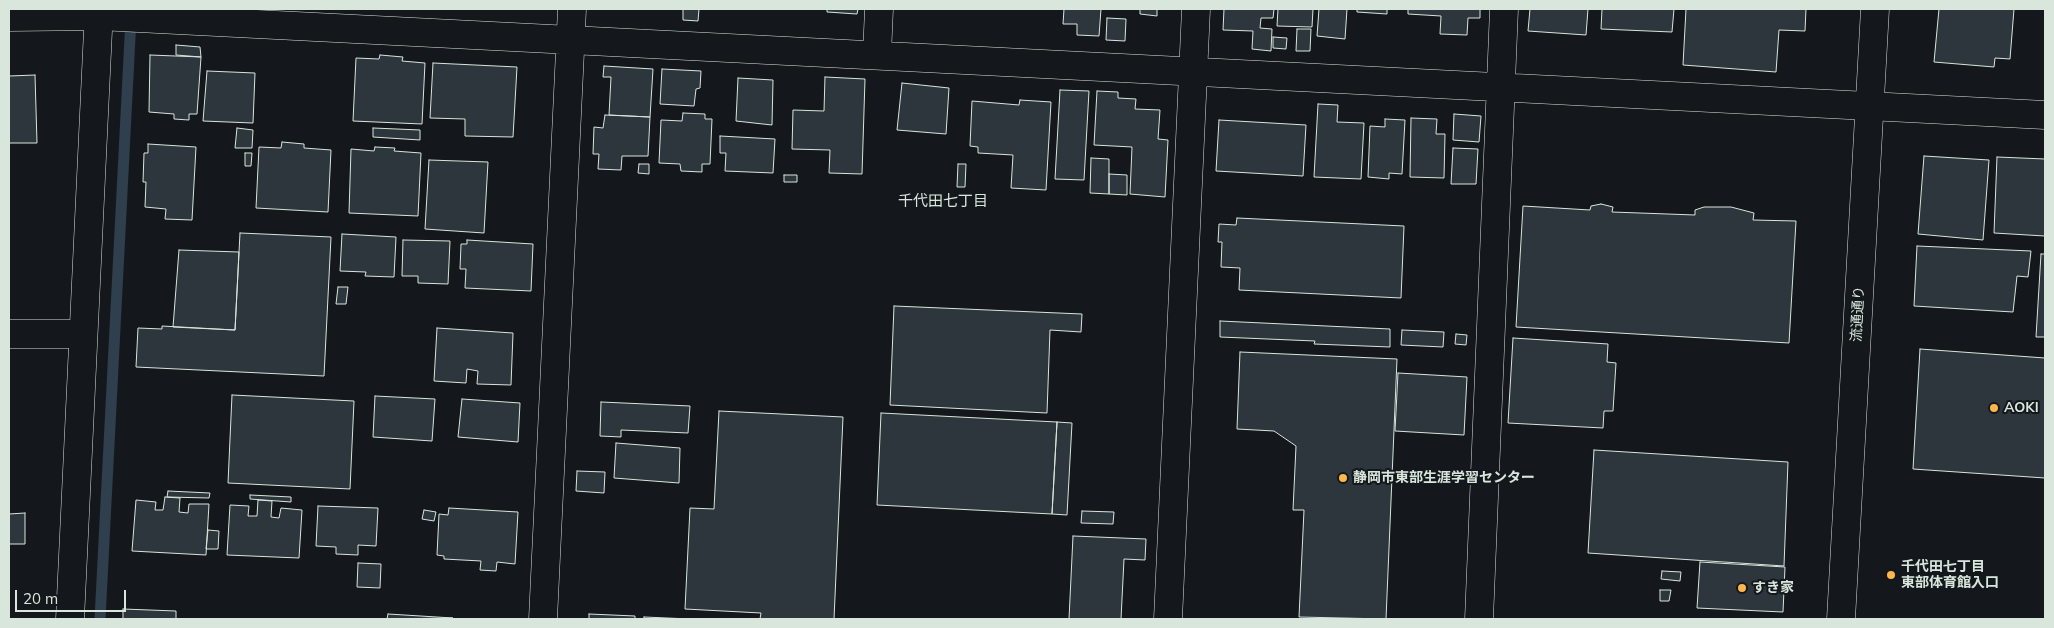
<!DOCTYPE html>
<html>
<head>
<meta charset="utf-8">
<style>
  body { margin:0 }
  #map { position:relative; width:2054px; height:628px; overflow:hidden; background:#14181c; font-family:Mulish,sans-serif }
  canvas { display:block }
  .frame { position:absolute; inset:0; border:10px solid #d8e6dc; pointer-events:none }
  .scale { position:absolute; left:15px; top:590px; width:111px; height:22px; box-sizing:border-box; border:2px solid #d8e6dc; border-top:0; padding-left:6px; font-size:15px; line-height:18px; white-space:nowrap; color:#d8e6dc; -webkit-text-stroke:4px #14181c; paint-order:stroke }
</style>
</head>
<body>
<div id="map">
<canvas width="2054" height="628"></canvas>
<div class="frame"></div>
<div class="scale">20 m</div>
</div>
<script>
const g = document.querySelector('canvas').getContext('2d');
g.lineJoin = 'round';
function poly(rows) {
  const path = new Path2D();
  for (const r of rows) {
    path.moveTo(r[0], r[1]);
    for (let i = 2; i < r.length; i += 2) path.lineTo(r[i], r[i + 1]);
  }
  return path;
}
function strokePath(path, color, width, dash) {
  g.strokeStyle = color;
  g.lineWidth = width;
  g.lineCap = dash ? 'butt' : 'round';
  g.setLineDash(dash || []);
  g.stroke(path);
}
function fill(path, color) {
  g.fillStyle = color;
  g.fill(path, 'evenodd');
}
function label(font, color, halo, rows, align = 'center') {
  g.font = font + ' Mulish,"Noto Sans JP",sans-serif';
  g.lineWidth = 4;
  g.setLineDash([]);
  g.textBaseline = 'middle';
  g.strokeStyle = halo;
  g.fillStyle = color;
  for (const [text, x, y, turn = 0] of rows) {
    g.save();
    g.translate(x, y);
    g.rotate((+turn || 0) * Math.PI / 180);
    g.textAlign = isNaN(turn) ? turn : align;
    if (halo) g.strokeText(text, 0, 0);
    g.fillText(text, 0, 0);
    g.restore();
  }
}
const stream = poly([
  [100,619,131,18]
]);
const building = poly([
  [683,9,699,9,698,21,683,20,683,9],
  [827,9,858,9,857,14,827,12,827,9],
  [1061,9,1101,9,1099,36,1077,35,1077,24,1063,24,1064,9,1061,9],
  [1140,9,1157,9,1157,16,1140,14,1140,9],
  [1224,9,1274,9,1273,18,1261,18,1260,28,1272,29,1271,51,1252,49,1253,31,1223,30,1224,9],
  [1278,9,1313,9,1312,27,1277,26,1278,9],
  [1319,9,1347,9,1345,39,1317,36,1319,9],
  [1357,9,1387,9,1387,14,1357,12,1357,9],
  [1408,9,1480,9,1480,18,1468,18,1467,35,1440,34,1441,16,1408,14,1408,9],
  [1530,9,1588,9,1586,35,1528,31,1530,9],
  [1602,9,1674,9,1672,32,1601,29,1602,9],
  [1686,9,1806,9,1805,31,1779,30,1776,72,1683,65,1686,9],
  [1939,9,2014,9,2010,59,1995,58,1994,67,1934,62,1939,9],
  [1107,18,1126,19,1125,41,1106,40,1107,18],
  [1297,29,1311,29,1310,51,1296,51,1297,29],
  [1273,37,1287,38,1286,49,1273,48,1273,37],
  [176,45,200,47,201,57,176,55,176,45],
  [150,55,201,57,197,114,189,114,189,120,174,119,174,114,149,112,150,55],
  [380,55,403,57,402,61,425,63,422,124,353,121,356,58,379,59,380,55],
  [433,63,517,67,513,137,465,136,465,119,430,118,433,63],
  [604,66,653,69,650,117,609,115,611,77,603,77,604,66],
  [662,69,701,71,700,88,696,89,694,106,660,104,662,69],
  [207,71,255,73,253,123,203,121,207,71],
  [35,75,37,143,9,143,9,76,35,75],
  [825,77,865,79,862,174,829,173,830,150,792,149,793,110,824,111,825,77],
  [738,78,773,80,772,125,736,121,738,78],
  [902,83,949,88,946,134,897,130,902,83],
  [1060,90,1089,91,1084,180,1055,179,1060,90],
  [1097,91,1118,92,1118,98,1136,99,1135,109,1160,110,1158,139,1168,140,1165,197,1130,194,1132,147,1094,145,1097,91],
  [1020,100,1051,102,1046,190,1011,188,1013,155,978,153,978,147,970,146,972,101,1019,105,1020,100],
  [1318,104,1338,105,1337,122,1364,123,1361,179,1314,177,1318,104],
  [683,113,705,114,705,119,712,119,710,164,702,164,702,172,681,171,680,164,659,163,661,120,682,121,683,113],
  [1454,114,1481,116,1479,142,1453,140,1454,114],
  [605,115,650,117,648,156,622,156,621,170,598,169,599,154,593,154,594,127,603,128,605,115],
  [1411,118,1437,119,1436,134,1445,134,1444,178,1410,177,1411,118],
  [1385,119,1405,120,1402,174,1389,173,1389,179,1368,177,1370,126,1385,127,1385,119],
  [1219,120,1306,125,1303,176,1216,171,1219,120],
  [237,128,253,130,252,148,235,148,237,128],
  [373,128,420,130,420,140,373,137,373,128],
  [720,136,775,139,773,173,725,171,726,153,720,153,720,136],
  [282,142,304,144,304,148,331,150,328,212,256,208,259,147,281,148,282,142],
  [148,144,196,147,192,220,165,219,166,209,145,207,146,182,143,182,144,153,148,153,148,144],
  [375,147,395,148,394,151,421,153,418,216,349,213,351,149,374,151,375,147],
  [1453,148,1478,149,1476,184,1451,184,1453,148],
  [245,153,252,153,251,166,245,166,245,153],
  [1924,156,1989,160,1983,240,1918,234,1924,156],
  [1997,157,2045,159,2045,236,1994,233,1997,157],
  [1091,158,1109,159,1109,194,1090,193,1091,158],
  [429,160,488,162,484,233,425,229,429,160],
  [639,164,649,164,649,174,638,173,639,164],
  [958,164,966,164,965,187,957,187,958,164],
  [1109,174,1127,175,1127,195,1109,194,1109,174],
  [784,175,797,175,797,182,784,182,784,175],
  [1601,204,1613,207,1612,212,1695,215,1695,210,1704,207,1731,207,1754,213,1753,220,1796,221,1789,343,1516,327,1523,206,1590,210,1591,206,1601,204],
  [1237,218,1404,226,1401,298,1239,290,1240,268,1221,267,1222,242,1218,242,1219,224,1236,225,1237,218],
  [240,233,331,237,324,376,136,367,138,328,162,329,162,326,235,330,240,233],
  [342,234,396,237,394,277,365,276,366,272,340,271,342,234],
  [403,240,450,241,448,284,418,283,418,276,402,276,403,240],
  [467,240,533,244,531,291,465,288,466,269,460,269,461,244,467,244,467,240],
  [1917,246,2031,251,2028,277,2017,276,2013,312,1914,306,1917,246],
  [179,250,239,252,235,330,173,327,179,250],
  [2041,254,2045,254,2045,337,2036,337,2041,254],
  [338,287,348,287,346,304,336,304,338,287],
  [894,306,1082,314,1081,332,1050,330,1047,413,890,405,894,306],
  [1220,321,1390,329,1390,347,1314,344,1315,341,1220,337,1220,321],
  [437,328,513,333,511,385,477,384,478,371,467,369,466,383,434,381,437,328],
  [1402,330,1444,332,1443,347,1401,345,1402,330],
  [1456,334,1467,335,1466,345,1455,344,1456,334],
  [1513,338,1608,344,1607,362,1616,363,1613,411,1604,411,1603,428,1508,423,1513,338],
  [1920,349,2045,358,2045,478,1913,469,1920,349],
  [1240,352,1397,359,1386,619,1299,617,1304,510,1293,510,1296,446,1274,431,1237,429,1240,352],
  [1398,373,1467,377,1464,435,1395,431,1398,373],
  [232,395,354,401,350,489,228,483,232,395],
  [375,396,435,399,432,441,373,437,375,396],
  [462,399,520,403,518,442,458,437,462,399],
  [601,402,690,406,688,433,621,430,621,437,600,436,601,402],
  [719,411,843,417,834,619,760,619,761,613,685,609,690,508,714,509,719,411],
  [881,413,1057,422,1052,514,877,505,881,413],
  [1057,422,1072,423,1067,515,1052,514,1057,422],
  [616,443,680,448,679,483,614,478,616,443],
  [1594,450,1788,462,1784,566,1588,553,1594,450],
  [577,471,605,472,604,493,576,491,577,471],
  [168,491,210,493,209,498,167,497,168,491],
  [250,495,291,497,291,502,250,499,250,495],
  [165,497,180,498,179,512,188,513,189,504,209,504,206,555,132,551,136,500,156,502,155,510,163,510,165,497],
  [258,500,272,501,271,517,279,518,281,508,302,510,299,558,227,555,230,505,249,506,248,516,257,516,258,500],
  [318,506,378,508,376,546,358,545,358,555,336,554,336,547,316,546,318,506],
  [449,508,518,512,515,564,497,562,496,571,480,570,481,561,444,559,444,556,437,555,439,514,448,515,449,508],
  [424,510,436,512,434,521,422,519,424,510],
  [1082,511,1114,512,1113,524,1081,523,1082,511],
  [25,513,25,544,9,544,9,514,25,513],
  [208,530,219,531,218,549,206,549,208,530],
  [1073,536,1146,539,1145,560,1124,559,1121,619,1069,619,1073,536],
  [1700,562,1785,567,1783,612,1697,608,1700,562],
  [358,563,381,564,380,588,357,587,358,563],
  [1662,571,1681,572,1680,581,1661,579,1662,571],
  [1660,590,1671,590,1669,601,1660,601,1660,590],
  [123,609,176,611,176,619,123,619,123,609],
  [388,614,453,618,387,619,388,614],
  [589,614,635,616,635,619,589,619,589,614],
  [644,617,690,619,644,619,644,617]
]);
const minor = poly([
  [9,17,99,16,2045,115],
  [877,54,879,9],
  [9,334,83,334],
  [70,619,99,9],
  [543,619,572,9],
  [1168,619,1196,9],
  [1479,619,1504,9]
]);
const major = poly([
  [1841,619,1875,9]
]);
const markers = [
  [1994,408,5,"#ffb74d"],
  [1343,478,5,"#ffb74d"],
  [1891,575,5,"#ffb74d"],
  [1742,588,5,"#ffb74d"]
];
const streetNames = [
  ["流通通り",1858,314,-87]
];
const poiNames = [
  ["AOKI",2004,408],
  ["静岡市東部生涯学習センター",1353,478],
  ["千代田七丁目",1901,567],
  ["東部体育館入口",1901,583],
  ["すき家",1752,588]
];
const neighbourhoodNames = [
  ["千代田七丁目",943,201]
];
strokePath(stream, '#2f3f4d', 11);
fill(building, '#2c363c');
strokePath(building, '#d8e6dc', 1);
strokePath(minor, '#d8e6dc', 29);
strokePath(major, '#d8e6dc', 29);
strokePath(minor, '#14181c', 28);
strokePath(major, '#14181c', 28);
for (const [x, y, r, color] of markers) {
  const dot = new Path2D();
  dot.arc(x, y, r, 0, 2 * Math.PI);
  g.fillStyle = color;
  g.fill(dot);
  strokePath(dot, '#14181c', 2);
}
label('14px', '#d8e6dc', '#14181c', streetNames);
label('bold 14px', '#d8e6dc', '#14181c', poiNames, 'left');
label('15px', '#d8e6dc', '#14181c', neighbourhoodNames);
</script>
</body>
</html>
